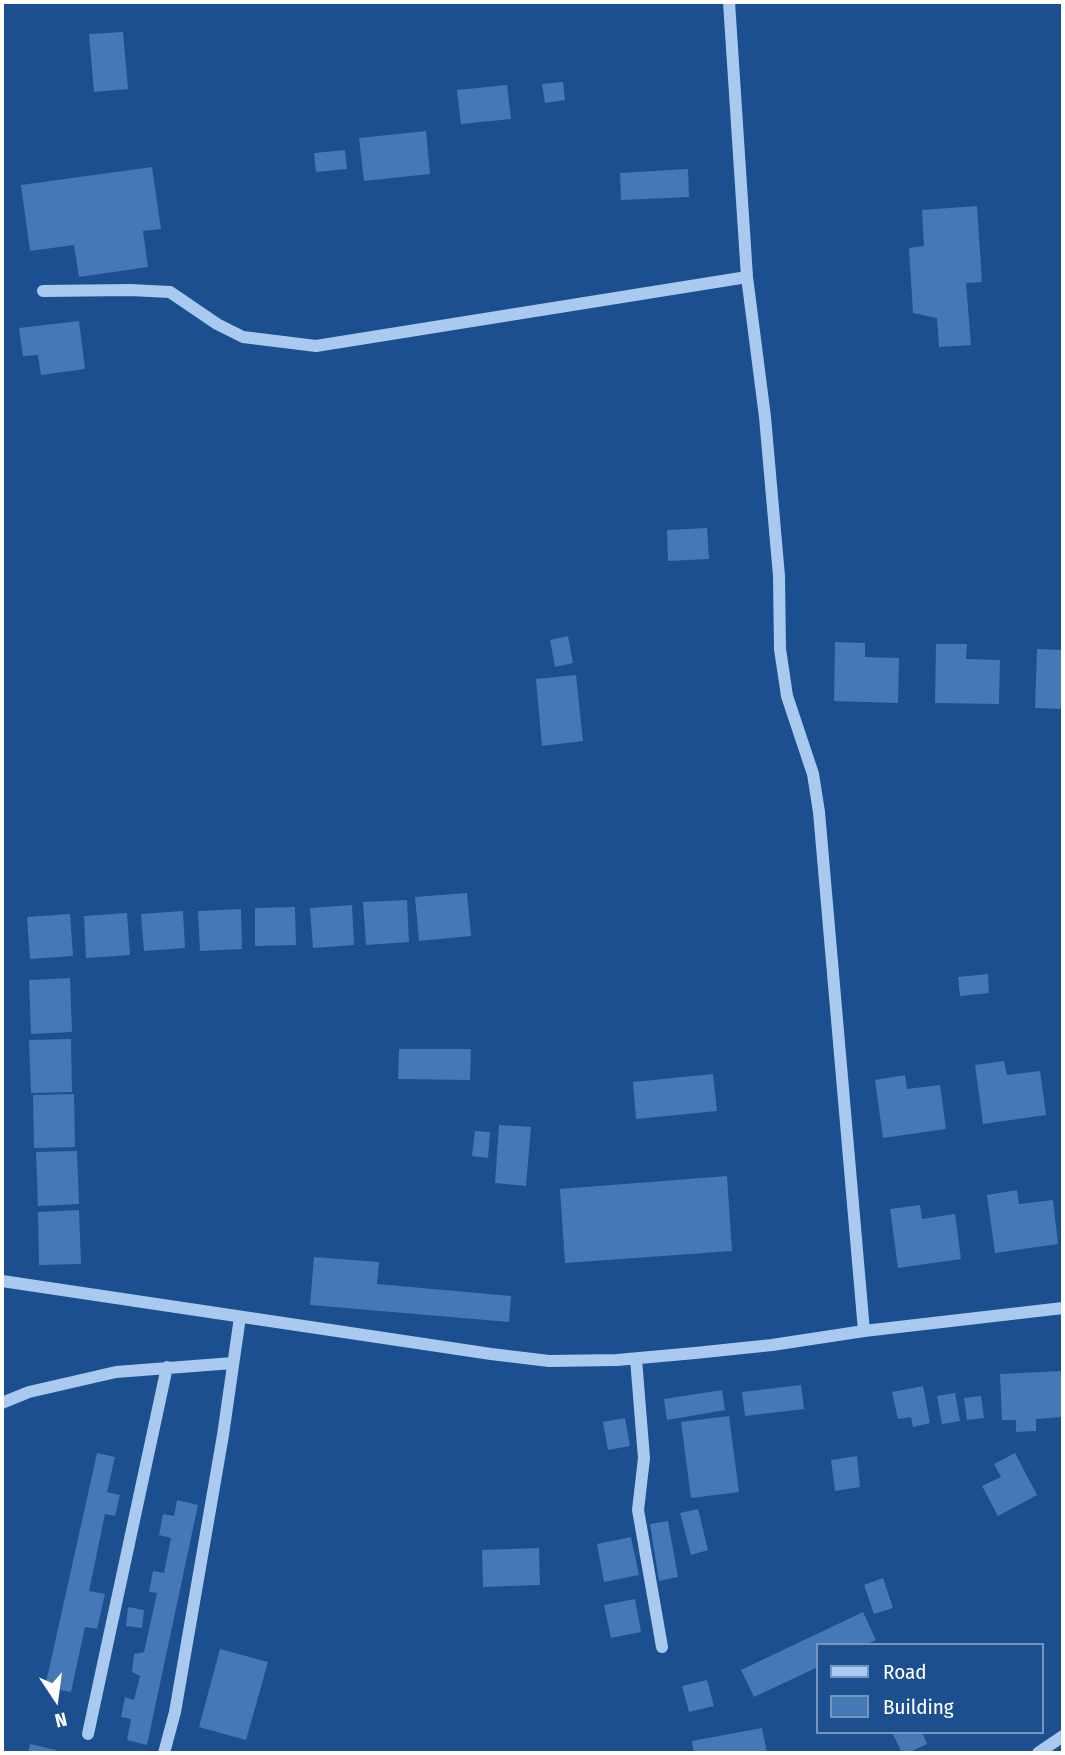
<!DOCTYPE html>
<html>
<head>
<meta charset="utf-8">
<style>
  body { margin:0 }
  #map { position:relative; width:1065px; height:1755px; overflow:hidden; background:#1b4f8f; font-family:"Fira Sans Condensed",sans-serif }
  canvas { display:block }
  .frame { position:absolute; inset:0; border:4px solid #fff; pointer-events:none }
  .legend { position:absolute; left:816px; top:1643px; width:228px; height:91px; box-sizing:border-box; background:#1b4f8f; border:2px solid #7695bc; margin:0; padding:9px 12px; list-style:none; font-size:21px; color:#fff }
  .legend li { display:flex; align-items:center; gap:14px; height:35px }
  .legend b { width:35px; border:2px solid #7695bc }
  .north { position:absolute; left:21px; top:1664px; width:70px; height:70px; -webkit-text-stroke:5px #1b4f8f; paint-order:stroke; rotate:167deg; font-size:19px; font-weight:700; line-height:28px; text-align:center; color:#fff }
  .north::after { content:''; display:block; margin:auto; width:24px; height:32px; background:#fff; clip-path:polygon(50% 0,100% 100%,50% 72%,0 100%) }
</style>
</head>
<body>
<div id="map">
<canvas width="1065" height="1755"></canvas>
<div class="frame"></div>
<ul class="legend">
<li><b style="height:9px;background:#a9c9ee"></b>Road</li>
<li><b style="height:19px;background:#4478b7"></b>Building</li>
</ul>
<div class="north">N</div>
</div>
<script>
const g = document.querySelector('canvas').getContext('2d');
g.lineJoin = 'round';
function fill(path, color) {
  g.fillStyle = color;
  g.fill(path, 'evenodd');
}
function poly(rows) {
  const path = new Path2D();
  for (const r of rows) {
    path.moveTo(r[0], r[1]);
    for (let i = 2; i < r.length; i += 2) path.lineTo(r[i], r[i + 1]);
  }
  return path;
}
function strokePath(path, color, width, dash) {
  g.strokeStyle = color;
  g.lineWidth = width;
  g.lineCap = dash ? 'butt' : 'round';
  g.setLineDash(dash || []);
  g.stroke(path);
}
const building = poly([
  [123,32,128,89,94,92,89,34],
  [563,82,565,100,545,103,542,84],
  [507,85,511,119,461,124,457,90],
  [426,131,430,174,364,181,359,138],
  [345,150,347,169,316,172,314,153],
  [152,167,161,229,143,231,148,267,79,277,74,245,30,251,21,185],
  [688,169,689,197,621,200,620,173],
  [977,206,982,282,966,283,971,345,939,347,937,318,913,313,909,248,924,246,922,210],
  [79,321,85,369,41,375,38,355,23,356,19,328],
  [707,528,709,559,668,561,667,530],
  [568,636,573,663,555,667,550,640],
  [835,642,865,643,865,657,899,658,898,703,834,701],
  [936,644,967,644,966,659,1000,660,999,704,935,703],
  [1037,649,1063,650,1063,709,1035,708],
  [576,675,583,741,542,746,536,679],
  [467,893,471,936,419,941,415,897],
  [407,900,409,942,366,945,363,902],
  [352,905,354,945,313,948,310,908],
  [295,907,296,945,255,946,255,908],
  [241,909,242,949,200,951,198,911],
  [183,911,185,948,144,951,141,914],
  [127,913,130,955,86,958,84,916],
  [70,914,73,956,30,959,27,917],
  [988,974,989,993,960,996,958,977],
  [70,978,72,1032,31,1034,29,980],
  [71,1039,72,1092,31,1093,29,1040],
  [399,1049,471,1049,470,1080,398,1079],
  [1004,1061,1007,1075,1040,1071,1046,1115,983,1124,975,1065],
  [713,1074,717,1111,636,1119,633,1082],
  [905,1075,907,1089,940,1085,946,1129,883,1138,875,1080],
  [74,1094,75,1147,34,1148,33,1095],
  [499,1125,531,1127,526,1186,495,1183],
  [475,1131,490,1132,488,1158,472,1156],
  [77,1151,79,1204,38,1206,36,1152],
  [727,1176,732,1251,565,1263,560,1189],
  [1017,1190,1019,1204,1053,1200,1058,1244,995,1253,987,1195],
  [920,1205,922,1219,955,1214,961,1259,898,1268,890,1209],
  [79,1210,81,1264,39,1265,38,1212],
  [314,1257,379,1262,377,1284,511,1296,509,1322,310,1305],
  [1063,1371,1063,1417,1036,1419,1036,1431,1016,1432,1016,1420,1002,1420,1000,1374],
  [801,1385,804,1409,745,1416,742,1392],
  [923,1386,930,1423,913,1427,911,1417,898,1419,892,1392],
  [722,1390,725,1410,667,1420,664,1399],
  [955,1393,960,1421,942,1424,937,1396],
  [981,1396,984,1418,967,1420,964,1398],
  [729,1416,739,1492,691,1498,681,1422],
  [625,1418,630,1446,608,1450,603,1422],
  [97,1453,115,1457,107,1492,120,1495,115,1516,105,1514,89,1591,105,1594,97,1629,85,1627,71,1692,45,1687],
  [1015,1453,1037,1495,998,1516,982,1486,1001,1477,994,1464],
  [857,1456,860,1487,835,1491,831,1460],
  [177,1500,198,1505,147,1745,127,1740,131,1719,121,1717,125,1697,134,1700,140,1676,132,1672,134,1654,144,1652,157,1593,149,1592,153,1571,164,1573,171,1538,159,1535,163,1514,174,1516],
  [698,1509,708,1550,691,1555,680,1513],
  [668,1521,678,1577,659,1581,650,1524],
  [631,1537,639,1575,604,1582,597,1544],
  [539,1548,540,1585,483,1587,482,1550],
  [883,1578,893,1608,874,1614,864,1585],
  [635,1599,641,1632,611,1638,604,1605],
  [128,1607,144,1610,142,1628,126,1626],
  [863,1612,876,1640,865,1645,818,1645,818,1667,754,1697,741,1670],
  [220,1649,268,1662,246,1740,199,1727],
  [707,1680,714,1706,689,1712,682,1686],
  [762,1728,767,1753,694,1753,692,1741],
  [892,1732,922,1732,927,1744,908,1753,902,1753],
  [30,1744,56,1750,55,1753,28,1753]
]);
const minor = poly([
  [729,2,747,277,765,417,779,576,780,649,787,696,813,774,819,812,864,1331],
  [43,291,130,290,170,292,217,324,243,337,316,346,747,277],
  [2,1281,491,1354,549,1361,617,1360,695,1353,772,1345,864,1331,1063,1308],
  [636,1359,644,1458,638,1510,662,1647],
  [2,1403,29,1392,116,1372,233,1363],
  [88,1734,167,1367],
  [164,1753,175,1712,223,1435,240,1317],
  [1038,1753,1063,1736]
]);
fill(building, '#4478b7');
strokePath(minor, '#a9c9ee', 12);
</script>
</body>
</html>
